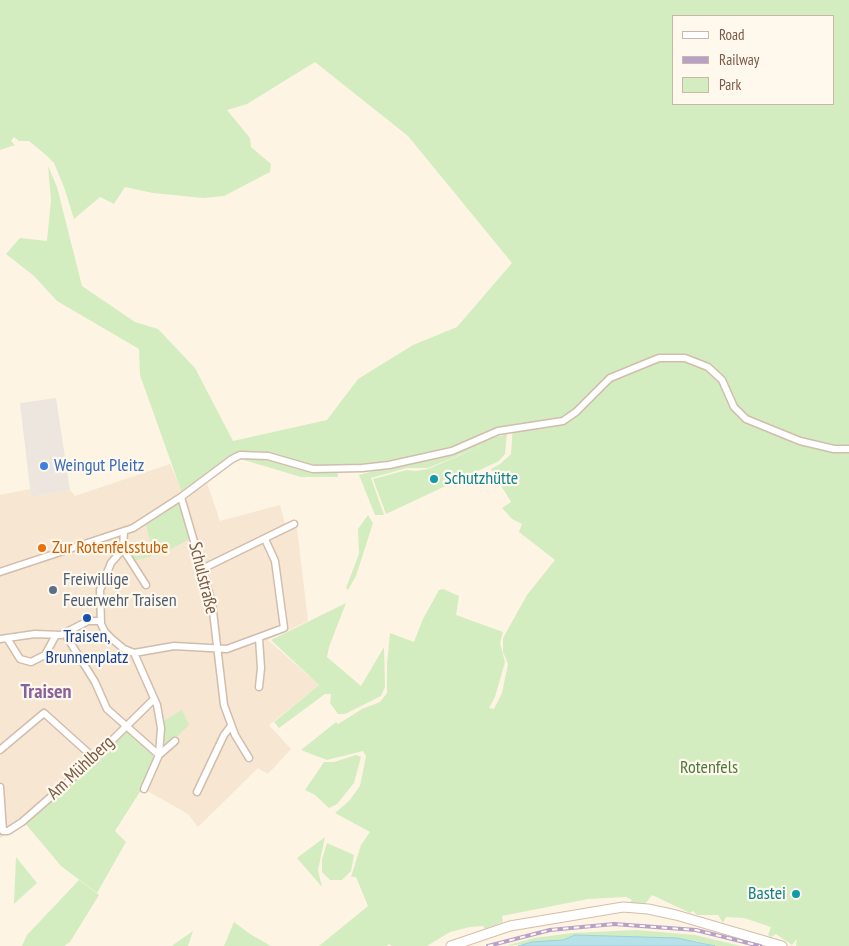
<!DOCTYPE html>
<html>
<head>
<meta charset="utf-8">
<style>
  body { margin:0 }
  #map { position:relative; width:849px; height:946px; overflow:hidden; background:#fef4e4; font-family:"PT Sans Narrow",sans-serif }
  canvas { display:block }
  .legend { position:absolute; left:672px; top:15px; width:162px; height:90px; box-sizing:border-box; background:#fff8ec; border:1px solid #c9b8aa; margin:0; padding:6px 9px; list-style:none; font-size:15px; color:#785947 }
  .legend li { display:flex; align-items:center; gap:10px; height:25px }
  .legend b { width:25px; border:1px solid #c9b8aa }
</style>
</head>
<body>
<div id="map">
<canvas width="849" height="946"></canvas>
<ul class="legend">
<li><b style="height:6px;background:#fff"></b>Road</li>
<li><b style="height:6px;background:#b7a1c9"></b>Railway</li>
<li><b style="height:14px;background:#d3edc1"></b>Park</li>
</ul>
</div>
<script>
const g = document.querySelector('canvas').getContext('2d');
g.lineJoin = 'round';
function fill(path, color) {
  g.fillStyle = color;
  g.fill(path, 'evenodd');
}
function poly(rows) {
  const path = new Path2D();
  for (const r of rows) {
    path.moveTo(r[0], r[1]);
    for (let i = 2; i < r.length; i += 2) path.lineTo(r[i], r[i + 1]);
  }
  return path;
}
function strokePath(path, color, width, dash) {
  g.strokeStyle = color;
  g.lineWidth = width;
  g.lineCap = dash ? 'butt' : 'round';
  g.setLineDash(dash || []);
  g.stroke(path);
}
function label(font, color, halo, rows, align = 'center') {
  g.font = font + ' "PT Sans Narrow",sans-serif';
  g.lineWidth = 4.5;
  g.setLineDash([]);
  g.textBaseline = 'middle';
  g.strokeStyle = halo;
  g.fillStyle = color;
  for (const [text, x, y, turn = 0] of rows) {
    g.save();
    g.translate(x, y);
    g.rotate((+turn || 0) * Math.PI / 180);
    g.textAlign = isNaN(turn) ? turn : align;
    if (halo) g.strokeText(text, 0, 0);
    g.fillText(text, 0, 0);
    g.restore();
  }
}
const residential = poly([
  [170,464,185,498,207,483,220,521,280,505,285,524,296,520,308,621,268,640,319,685,269,725,291,749,268,774,258,768,198,827,188,814,144,789,159,755,146,745,0,838,0,495,30,489,31,497,70,490,75,496]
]);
const industrial = poly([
  [56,398,70,490,31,497,20,403]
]);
const green = poly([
  [0,0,849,0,849,946,796,946,797,939,792,945,776,934,771,937,768,935,771,927,744,918,726,917,723,923,718,915,697,915,693,911,690,913,652,895,645,904,629,903,632,900,626,897,588,899,502,916,503,922,485,929,483,926,470,927,450,932,427,946,392,946,389,944,387,946,319,946,368,906,356,877,351,877,361,845,370,832,335,813,349,801,360,786,366,756,363,751,327,760,301,750,336,722,338,724,362,709,380,702,387,693,387,664,390,633,414,642,423,619,439,590,443,589,459,596,456,615,503,632,500,643,505,662,495,697,489,708,494,709,502,693,508,664,503,652,503,638,527,595,555,560,519,532,522,524,512,519,502,508,511,502,491,469,500,464,511,454,513,425,489,430,465,442,446,448,389,462,356,466,309,466,253,451,238,452,182,493,140,375,139,349,57,301,34,276,6,254,20,238,47,241,51,200,48,166,57,187,82,286,135,322,158,329,195,368,233,441,327,420,358,379,413,345,457,327,512,263,408,136,315,62,247,104,227,110,250,138,251,147,271,164,270,172,224,196,203,198,153,193,125,187,114,204,100,197,74,219,64,187,54,163,46,155,29,141,19,141,14,137,11,141,15,145,0,150],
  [673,16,833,16,833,104,673,104],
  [507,434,505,454,499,461,386,514,373,479,407,470,416,471,428,469,484,445,428,468,407,468,371,478,383,512,384,515,375,515,359,475],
  [244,457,335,471,338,472,338,477,301,477,244,460],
  [177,504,181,506,191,538,164,553,133,561,126,550,143,548,151,545,146,525],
  [368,515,373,523,356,576,348,590,346,588,359,554,358,529],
  [346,603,329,647,327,657,361,686,384,647,385,687,381,696,345,714,338,714,330,703,331,694,325,694,279,728,274,722,319,685,271,640],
  [182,710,189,725,169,744,164,742,164,721],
  [127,730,150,751,155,760,143,787,115,831,126,842,97,893,61,866,24,822],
  [356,755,361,757,354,783,337,804,329,808,315,795,305,790,324,762,334,762],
  [325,837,318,870,322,887,297,858],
  [327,843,354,855,351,871,342,880,330,880,322,872,322,859],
  [16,857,37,883,14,904],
  [79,880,99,895,70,942,64,946,22,946,27,935],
  [234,922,250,934,271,946,224,946],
  [636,930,695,935,741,946,715,946,696,941,575,935,563,940,505,946,534,938,572,933],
  [193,931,188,946,172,946,173,945]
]);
const water = poly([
  [575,935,677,938,715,946,518,946,532,942,563,940,575,935]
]);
const street = poly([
  [181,497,212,603,224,705,235,735,249,758],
  [124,531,123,549,111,563,100,590,101,624,105,632,112,639,124,649,134,653,174,646,227,649,284,628,275,561,265,539],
  [123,549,146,585],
  [202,569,294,524],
  [0,572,133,528,181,497,232,459,240,455,268,456,313,469,362,468,389,465,452,451,498,431,563,421,576,412,610,378,659,358,685,358,708,367,722,380,734,407,746,419,800,441,834,449,849,449],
  [65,634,95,682,107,709,159,755],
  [7,638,20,659,31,662,45,655,56,635],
  [259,638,261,668,259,687],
  [0,639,35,634,61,635,88,621,101,621],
  [134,653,157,705,161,728,159,755,144,789],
  [0,750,44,713,94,758],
  [159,755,175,741],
  [0,787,3,831,8,831,22,822,85,767,154,699],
  [197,792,224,735,231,726]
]);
const secondary = poly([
  [451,946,510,926,623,907,648,909,676,915,782,946]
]);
const rail = poly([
  [488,946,550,930,614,924,696,930,760,946]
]);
const markers = [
  [44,466,5,"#3f7fe0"],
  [434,479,5,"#0f9aa8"],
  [42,548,5,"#e8710a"],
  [53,590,5,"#5c6f8a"],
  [87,618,5,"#1a4fb4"],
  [796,894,5,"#0f9aa8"]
];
const shopNames = [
  ["Weingut Pleitz",54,466]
];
const cultureNames = [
  ["Schutzhütte",444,479],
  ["Bastei",786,894,"right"]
];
const foodNames = [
  ["Zur Rotenfelsstube",52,548]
];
const streetNames = [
  ["Schulstraße",203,578,76],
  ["Am Mühlberg",81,768,-43]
];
const serviceNames = [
  ["Freiwillige",63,580],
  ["Feuerwehr Traisen",63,601]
];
const transitNames = [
  ["Traisen,",87,637],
  ["Brunnenplatz",87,658]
];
const parkNames = [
  ["Rotenfels",709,768]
];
const quarterNames = [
  ["Traisen",46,692]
];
fill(residential, '#f6e6d2');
fill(industrial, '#ede6df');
fill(green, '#d3edc1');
fill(water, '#b7e1e9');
strokePath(water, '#9cd1dc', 1);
strokePath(street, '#d2bdac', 9);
strokePath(secondary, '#d6bda9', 11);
strokePath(street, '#fff', 6);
strokePath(secondary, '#fff', 9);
strokePath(rail, '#b7a1c9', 4);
strokePath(rail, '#fff8ec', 2, [5.5]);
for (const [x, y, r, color] of markers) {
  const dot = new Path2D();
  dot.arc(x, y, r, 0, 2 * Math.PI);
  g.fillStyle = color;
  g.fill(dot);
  strokePath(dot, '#fff8ec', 2);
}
label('18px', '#366cbe', '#fff8ec', shopNames, 'left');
label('18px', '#0d838f', '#fff8ec', cultureNames, 'left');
label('18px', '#c56008', '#fff8ec', foodNames, 'left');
label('18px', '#785947', '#fff8ec', streetNames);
label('18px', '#4e5e75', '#fff8ec', serviceNames, 'left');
label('18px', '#164399', '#fff8ec', transitNames);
label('18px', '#4d793c', '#fff8ec', parkNames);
label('bold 20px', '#89629c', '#fff8ec', quarterNames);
</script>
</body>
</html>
